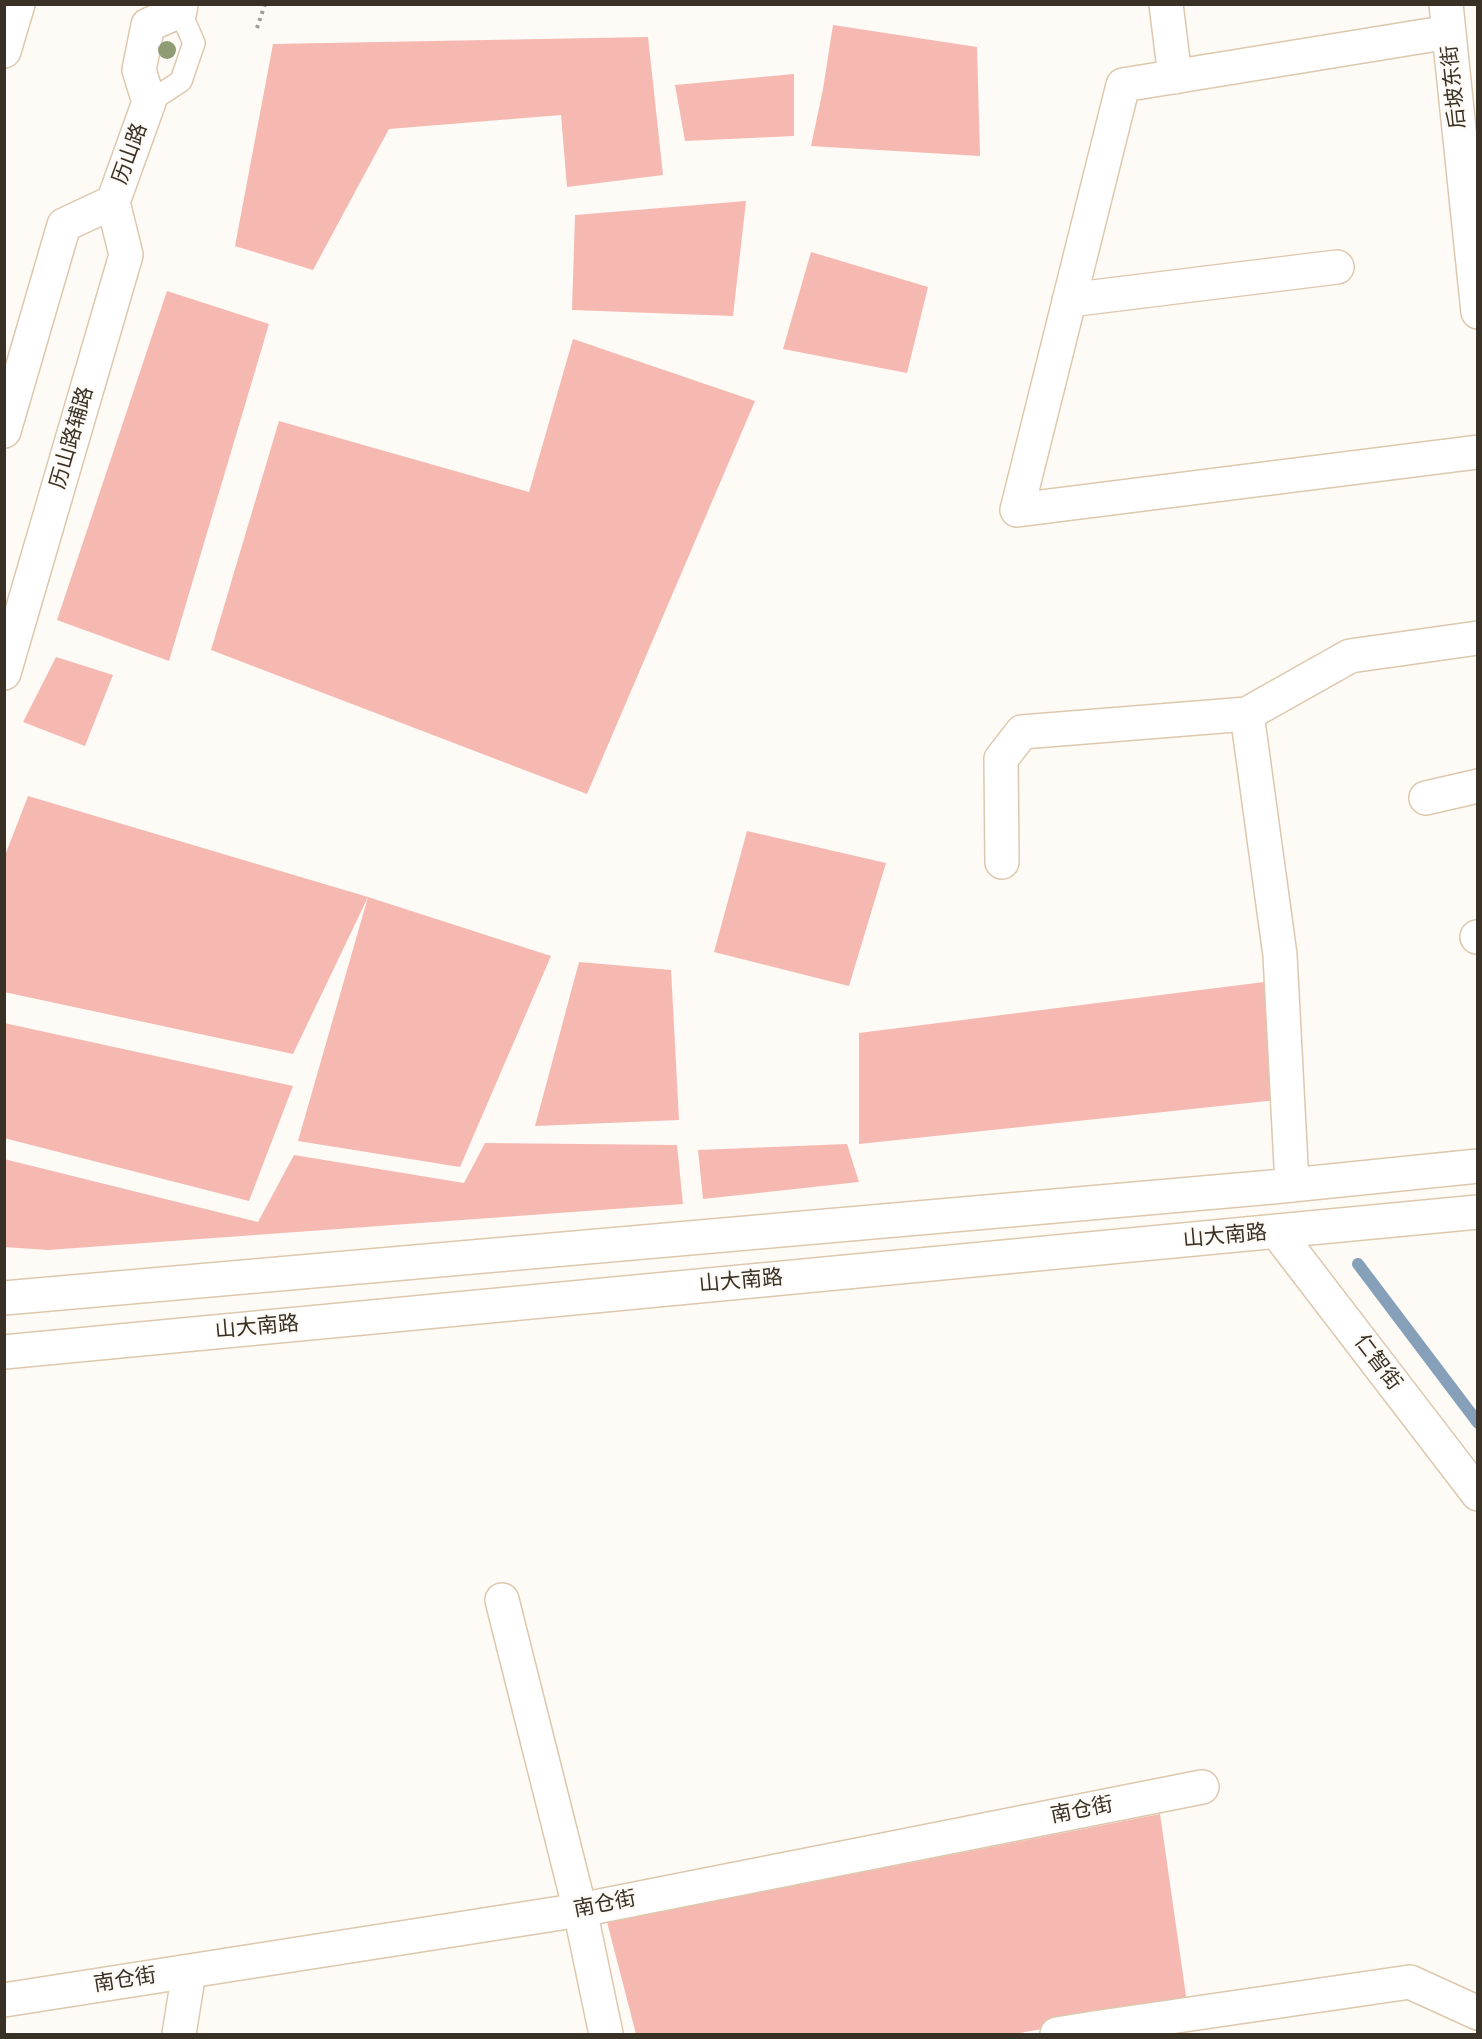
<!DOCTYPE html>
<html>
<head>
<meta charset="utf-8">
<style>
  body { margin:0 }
  #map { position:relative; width:1482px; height:2039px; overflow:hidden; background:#fefaf5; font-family:"Sofia Sans Condensed",sans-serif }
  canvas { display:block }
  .frame { position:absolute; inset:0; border:6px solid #393126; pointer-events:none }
</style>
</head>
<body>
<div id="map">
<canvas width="1482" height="2039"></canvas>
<div class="frame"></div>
</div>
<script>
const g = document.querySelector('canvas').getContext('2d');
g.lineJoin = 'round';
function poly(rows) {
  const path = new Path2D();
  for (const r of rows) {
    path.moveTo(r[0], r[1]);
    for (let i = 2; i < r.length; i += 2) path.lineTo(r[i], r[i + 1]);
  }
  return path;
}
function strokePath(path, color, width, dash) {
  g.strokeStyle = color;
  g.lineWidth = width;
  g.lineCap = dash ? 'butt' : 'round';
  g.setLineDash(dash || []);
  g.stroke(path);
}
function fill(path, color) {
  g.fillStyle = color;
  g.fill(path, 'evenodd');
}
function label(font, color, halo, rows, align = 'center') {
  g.font = font + ' "Sofia Sans Condensed","Noto Sans SC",sans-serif';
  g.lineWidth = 4.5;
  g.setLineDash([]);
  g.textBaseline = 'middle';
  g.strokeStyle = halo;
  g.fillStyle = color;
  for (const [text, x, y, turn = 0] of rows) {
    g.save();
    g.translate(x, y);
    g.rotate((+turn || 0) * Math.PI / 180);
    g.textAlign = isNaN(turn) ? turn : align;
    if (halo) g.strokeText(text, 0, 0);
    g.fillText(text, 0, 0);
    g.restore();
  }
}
const stream = poly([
  [1358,1264,1478,1423]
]);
const building = poly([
  [833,25,977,47,980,156,811,146,823,89],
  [648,37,663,175,567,187,561,115,389,129,313,270,235,246,273,44],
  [794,74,794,136,685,141,675,85],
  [746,201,733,316,572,310,575,215],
  [811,252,928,287,907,373,783,349],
  [167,291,269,324,169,661,57,620],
  [573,339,755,401,587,794,211,650,279,421,529,492],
  [56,657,113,675,85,746,23,722],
  [28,796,368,897,551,956,460,1167,298,1141,368,897,293,1054,4,992,4,858],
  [747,831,886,863,849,986,714,952],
  [579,962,671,970,679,1120,535,1126],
  [1264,982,1277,1100,859,1144,859,1033],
  [4,1023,293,1086,249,1201,4,1138],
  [485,1143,677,1145,683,1204,48,1250,4,1247,4,1159,258,1222,294,1155,464,1183],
  [847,1144,859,1182,703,1199,698,1150],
  [1160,1814,1187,2003,1014,2034,636,2034,607,1922]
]);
const path = poly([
  [257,28,265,4]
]);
const service = poly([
  [149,102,181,81,194,43,180,11]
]);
const minor = poly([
  [1166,4,1175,77],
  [1446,4,1478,312],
  [1449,32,1123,85,1017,510,1478,452],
  [1069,300,1337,267],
  [1247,714,1350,656,1478,638],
  [1426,798,1478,786],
  [1002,862,1001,759,1022,732,1247,714,1280,955,1292,1185],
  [1477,937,1478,937],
  [1277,1232,1478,1494],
  [502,1600,580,1910,606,2034],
  [1094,2028,1410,1982,1478,2013],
  [179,2034,189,1972],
  [1057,2034,1094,2028,1096,2034]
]);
const tertiary = poly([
  [4,673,126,255,113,202],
  [4,2000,580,1910,1202,1787]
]);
const secondary = poly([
  [4,1298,1272,1187,1478,1166],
  [4,1352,1478,1212]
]);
const primary = poly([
  [4,51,18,4],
  [4,431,64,225,113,202,149,102,139,70,148,25,180,11,181,4]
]);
const trees = [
  [167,50]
];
const streetNames = [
  ["后坡东街",1455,87,-96],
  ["历山路",131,154,-70],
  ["历山路辅路",73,438,-74],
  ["山大南路",1225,1237,-5],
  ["山大南路",741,1282,-5],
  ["山大南路",257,1328,-5],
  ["仁智街",1377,1363,53],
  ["南仓街",1082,1811,-11],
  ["南仓街",605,1905,-11],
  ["南仓街",125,1981,-9]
];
strokePath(stream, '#85a0b8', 12);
fill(building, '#f6b9b2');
strokePath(service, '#ddc8ae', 24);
strokePath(minor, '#ddc8ae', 36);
strokePath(tertiary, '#ddc8ae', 36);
strokePath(secondary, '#ddc8ae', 36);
strokePath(primary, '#ddc8ae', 36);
strokePath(path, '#a09b93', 4, [3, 4.5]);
strokePath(service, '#fff', 21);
strokePath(minor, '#fff', 33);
strokePath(tertiary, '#fff', 33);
strokePath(secondary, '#fff', 33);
strokePath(primary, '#fff', 33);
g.fillStyle = '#8f9b73';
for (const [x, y] of trees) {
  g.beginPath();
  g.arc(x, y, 9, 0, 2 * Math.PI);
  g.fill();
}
label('21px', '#393126', '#fefaf5', streetNames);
</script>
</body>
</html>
